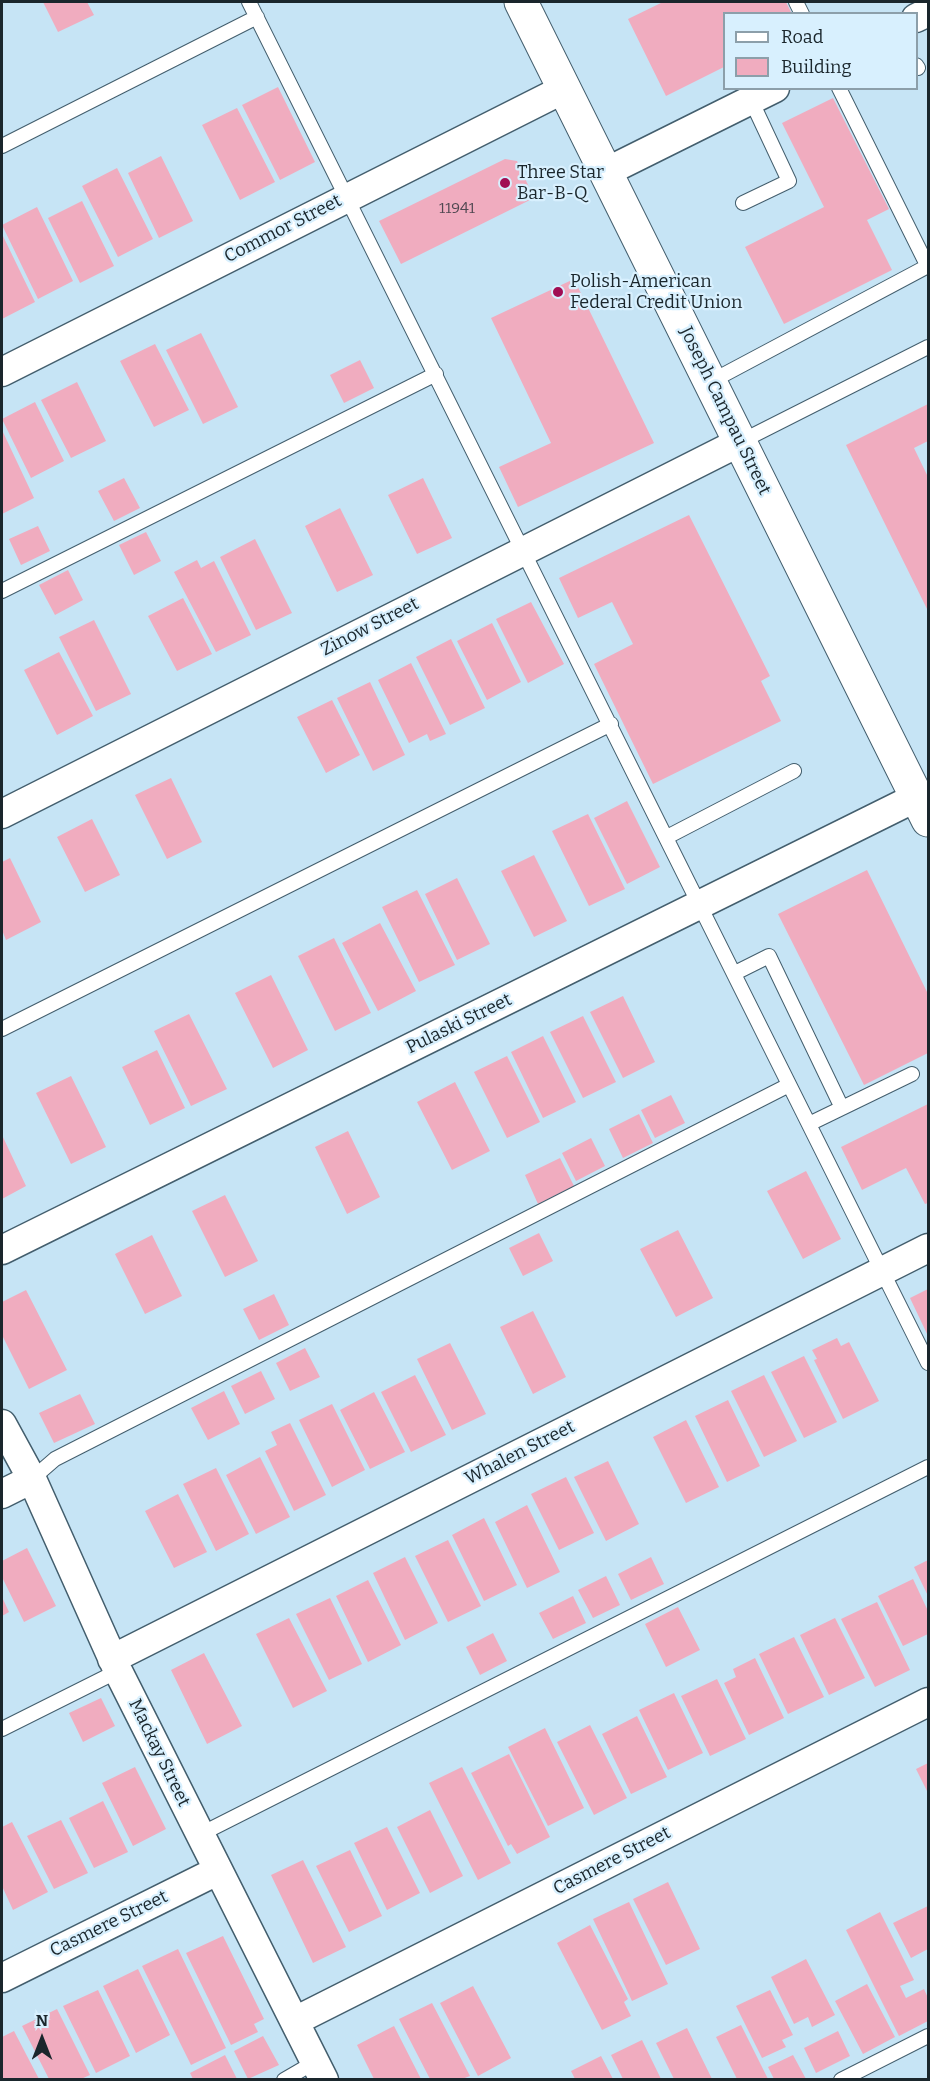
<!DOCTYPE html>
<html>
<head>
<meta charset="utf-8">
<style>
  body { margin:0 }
  #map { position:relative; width:930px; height:2081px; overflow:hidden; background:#c6e4f5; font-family:Bitter,serif }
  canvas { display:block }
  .frame { position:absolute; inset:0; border:3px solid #1a262c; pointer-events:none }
  .legend { position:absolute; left:723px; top:12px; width:195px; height:78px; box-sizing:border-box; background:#d8f0fe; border:2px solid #8c9faa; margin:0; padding:8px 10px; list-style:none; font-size:18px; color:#1a262c }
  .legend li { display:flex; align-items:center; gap:12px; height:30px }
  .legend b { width:30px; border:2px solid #8c9faa }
  .north { position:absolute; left:12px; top:2009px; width:60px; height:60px; -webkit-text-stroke:4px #d8f0fe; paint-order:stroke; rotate:0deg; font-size:16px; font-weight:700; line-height:24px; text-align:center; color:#1a262c }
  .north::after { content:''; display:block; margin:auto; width:21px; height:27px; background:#1a262c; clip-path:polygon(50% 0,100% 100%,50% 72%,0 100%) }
</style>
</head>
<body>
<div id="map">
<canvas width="930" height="2081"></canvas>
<div class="frame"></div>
<ul class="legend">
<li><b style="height:8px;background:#fff"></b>Road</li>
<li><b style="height:16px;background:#f0acbf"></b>Building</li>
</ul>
<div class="north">N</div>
</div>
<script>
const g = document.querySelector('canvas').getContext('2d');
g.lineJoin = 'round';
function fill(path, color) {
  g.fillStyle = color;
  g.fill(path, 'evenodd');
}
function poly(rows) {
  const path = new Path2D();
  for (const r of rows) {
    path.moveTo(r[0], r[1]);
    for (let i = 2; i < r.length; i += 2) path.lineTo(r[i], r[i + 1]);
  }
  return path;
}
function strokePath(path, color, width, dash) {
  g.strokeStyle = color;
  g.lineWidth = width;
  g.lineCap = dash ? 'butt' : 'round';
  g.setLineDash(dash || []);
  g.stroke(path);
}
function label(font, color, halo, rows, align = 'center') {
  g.font = font + ' Bitter,serif';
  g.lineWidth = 4.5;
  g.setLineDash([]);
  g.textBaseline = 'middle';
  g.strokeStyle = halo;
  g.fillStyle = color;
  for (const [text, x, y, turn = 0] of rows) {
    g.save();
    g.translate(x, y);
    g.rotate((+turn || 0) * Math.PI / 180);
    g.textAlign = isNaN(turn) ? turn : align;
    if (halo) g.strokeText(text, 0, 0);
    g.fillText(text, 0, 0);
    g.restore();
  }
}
const building = poly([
  [43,2,87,2,94,15,58,32],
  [663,2,786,2,792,14,724,14,724,67,666,96,628,19],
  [278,87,315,162,280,180,242,105],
  [833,98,889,209,867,220,892,270,784,324,745,247,824,207,782,123],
  [237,108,275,182,240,200,202,125],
  [161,156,193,221,159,238,128,173],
  [505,159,517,161,534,198,401,264,379,221],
  [117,168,153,239,118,257,82,186],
  [82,201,114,266,80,283,48,218],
  [37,207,73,281,38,299,2,225],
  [2,234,35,302,2,319],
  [574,279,654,443,518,507,499,467,551,443,491,318],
  [201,333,238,407,203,424,166,350],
  [155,344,189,410,154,427,120,361],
  [360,360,374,388,344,403,330,375],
  [77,382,106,441,71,458,41,400],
  [35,402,64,461,31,478,2,419],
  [928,404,928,441,914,448,928,477,928,611,846,445],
  [2,430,34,498,2,514],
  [124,478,140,508,114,521,98,491],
  [423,478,452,538,417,554,388,495],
  [340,508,373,575,337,592,305,526],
  [689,515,770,676,761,681,781,721,653,784,594,664,633,644,612,602,578,618,559,578],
  [38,526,50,551,21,565,9,539],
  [146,532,161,561,134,575,119,545],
  [255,539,292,613,256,630,220,557],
  [197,560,201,568,214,561,251,635,216,652,174,572],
  [68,570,83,600,55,615,39,585],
  [183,598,212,654,177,671,148,616],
  [531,602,564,664,528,683,496,619],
  [94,620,131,694,96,711,59,637],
  [492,623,521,682,487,700,457,641],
  [451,639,485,708,450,725,416,657],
  [59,652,93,716,57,735,24,670],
  [411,663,446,734,430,741,427,734,409,743,378,680],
  [370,682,405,755,373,771,337,698],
  [332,700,360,755,326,773,297,717],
  [171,778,202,842,167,859,135,795],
  [627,801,660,867,627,884,594,818],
  [588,814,625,889,589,906,552,831],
  [92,819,120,875,85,892,57,837],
  [534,855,567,921,534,937,501,871],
  [10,858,41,922,6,940,2,930,2,862],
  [867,870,928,994,928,1053,864,1085,778,914],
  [457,878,490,944,457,960,425,894],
  [417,890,455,965,419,982,382,907],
  [380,923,416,991,378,1011,342,943],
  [334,938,371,1013,335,1031,298,956],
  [271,975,308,1050,273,1068,235,993],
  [623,996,655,1062,623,1078,590,1012],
  [189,1014,227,1089,191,1106,154,1031],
  [583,1016,616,1082,583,1098,550,1032],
  [543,1036,576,1102,543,1118,511,1052],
  [157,1050,185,1108,150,1125,122,1067],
  [507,1056,540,1122,507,1138,474,1072],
  [71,1076,106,1147,71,1164,36,1093],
  [455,1082,490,1151,452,1170,417,1102],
  [671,1095,685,1123,655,1138,641,1110],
  [928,1104,928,1203,925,1204,906,1168,862,1190,841,1147],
  [639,1114,653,1143,623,1158,609,1129],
  [348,1131,380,1197,347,1214,315,1147],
  [2,1135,26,1186,2,1199],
  [591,1138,605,1166,576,1181,562,1153],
  [560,1158,574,1186,538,1204,525,1175],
  [806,1171,841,1239,803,1259,767,1191],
  [225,1195,258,1261,225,1277,192,1211],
  [678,1230,713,1298,676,1317,640,1249],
  [539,1233,553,1261,523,1276,509,1248],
  [152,1235,182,1296,145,1314,115,1254],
  [928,1289,928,1336,910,1298],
  [26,1290,67,1370,29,1389,2,1335,2,1302],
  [274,1294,289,1325,259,1340,243,1309],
  [533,1311,566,1377,533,1394,500,1327],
  [837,1338,841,1346,849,1342,879,1401,843,1419,814,1360,817,1359,812,1350],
  [450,1343,486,1414,452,1430,417,1359],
  [305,1348,320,1377,290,1391,276,1363],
  [804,1356,837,1422,804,1438,771,1372],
  [261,1371,275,1399,245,1414,231,1386],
  [415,1375,446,1435,411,1452,381,1392],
  [764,1375,797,1441,764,1457,731,1391],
  [224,1391,240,1424,208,1440,191,1408],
  [374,1392,405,1452,370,1469,340,1410],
  [80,1394,95,1424,54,1443,39,1413],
  [728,1400,760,1466,727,1482,695,1416],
  [332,1404,365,1470,332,1487,299,1420],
  [686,1420,719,1487,686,1503,653,1437],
  [290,1423,326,1495,294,1511,265,1451,277,1445,271,1432],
  [260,1457,290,1517,256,1534,226,1475],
  [608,1461,639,1524,606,1541,574,1477],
  [216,1468,249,1534,216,1551,183,1484],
  [566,1477,594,1533,559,1550,531,1494],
  [178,1494,207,1552,174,1568,145,1511],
  [527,1505,560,1572,527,1588,495,1522],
  [484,1518,517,1585,484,1601,452,1535],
  [448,1540,481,1606,448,1622,415,1556],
  [27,1548,56,1606,24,1622,2,1577,2,1561],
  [405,1557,438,1623,405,1640,373,1573],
  [651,1557,664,1584,631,1600,618,1574],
  [928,1560,928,1596,914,1567],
  [606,1576,620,1605,593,1618,578,1590],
  [913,1579,928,1611,928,1634,903,1646,878,1596],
  [368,1580,401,1645,368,1662,336,1596],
  [573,1596,586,1623,553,1639,539,1613],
  [2,1597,9,1612,2,1616],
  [330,1598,362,1664,329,1680,296,1614],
  [877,1602,910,1670,875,1687,841,1619],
  [678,1607,700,1650,666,1667,645,1624],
  [289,1618,327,1691,293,1708,256,1634],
  [835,1618,865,1678,829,1695,800,1635],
  [493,1633,507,1661,480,1675,466,1647],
  [794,1637,824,1697,788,1714,759,1654],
  [204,1653,242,1726,207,1744,171,1670],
  [755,1658,784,1718,749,1735,724,1683,736,1677,733,1669],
  [717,1679,746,1739,710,1756,681,1696],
  [674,1693,703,1753,668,1770,639,1710],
  [101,1698,115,1726,83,1742,69,1713],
  [637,1716,667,1777,631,1794,602,1734],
  [590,1725,627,1798,594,1815,557,1742],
  [545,1728,584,1808,548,1826,508,1747],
  [509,1754,550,1837,517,1854,511,1844,508,1846,471,1773],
  [928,1763,928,1793,916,1769],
  [135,1767,166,1829,133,1846,102,1783],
  [462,1767,511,1863,478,1880,429,1783],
  [103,1801,128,1852,94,1868,69,1818],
  [430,1810,463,1876,430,1893,397,1827],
  [61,1820,88,1873,54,1889,27,1836],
  [12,1822,48,1892,13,1910,2,1886,2,1827],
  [387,1827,420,1893,387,1910,354,1843],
  [350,1850,382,1916,349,1932,316,1866],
  [303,1860,346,1947,313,1963,271,1875],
  [668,1882,700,1949,666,1965,633,1899],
  [629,1902,668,1984,632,2001,593,1919],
  [928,1906,928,1949,911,1958,893,1923],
  [880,1912,914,1980,900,1986,906,1998,924,1989,928,1998,928,2021,899,2036,846,1930],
  [590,1925,628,1999,624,2002,631,2016,602,2030,557,1943],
  [223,1936,264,2019,254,2024,258,2032,231,2045,186,1953],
  [178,1949,226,2048,191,2065,142,1966],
  [806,1959,835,2015,812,2027,808,2017,794,2024,771,1977],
  [138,1969,170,2035,136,2053,103,1986],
  [867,1984,895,2037,863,2054,835,2001],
  [473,1986,511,2058,478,2076,440,2003],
  [98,1990,130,2056,96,2073,63,2006],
  [770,1990,793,2035,782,2040,786,2047,762,2058,736,2006],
  [432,2003,470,2076,462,2079,430,2079,399,2019],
  [57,2009,90,2075,81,2079,49,2079,22,2026],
  [741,2025,768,2079,737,2079,716,2037],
  [394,2026,421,2079,374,2079,357,2045],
  [687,2028,712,2079,674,2079,656,2043],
  [14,2031,39,2079,2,2079,2,2037],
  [838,2031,850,2056,816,2073,804,2048],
  [263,2036,279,2065,248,2079,234,2051],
  [642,2040,661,2079,623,2079,611,2055],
  [225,2055,237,2079,193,2079,190,2073],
  [793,2055,806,2079,774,2079,768,2067],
  [601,2056,613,2079,575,2079,571,2071]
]);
const lane = poly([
  [249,2,928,1363],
  [796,2,802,14],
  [916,65,918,68],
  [839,88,928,267],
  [2,146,257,17],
  [743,203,789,181,751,100],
  [710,382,928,266],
  [740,442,928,347],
  [2,591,436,374],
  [667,837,794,771],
  [735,973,769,956,842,1108],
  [2,1029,611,724],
  [809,1124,912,1074],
  [32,1479,55,1459,789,1085],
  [2,1729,118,1671],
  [199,1835,928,1467],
  [284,2080,315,2062],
  [841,2080,928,2036]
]);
const street = poly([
  [916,18,928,12],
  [606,172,775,88],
  [2,372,564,89],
  [2,814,740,442],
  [2,1250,917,797],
  [2,1424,32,1479,118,1671,324,2080],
  [2,1494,32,1479],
  [112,1659,928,1248],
  [2,1978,217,1871],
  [295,2021,928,1702]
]);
const secondary = poly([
  [521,2,928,820]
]);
const markers = [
  [505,183,6,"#a10d53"],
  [558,292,6,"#a10d53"]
];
const numberNames = [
  ["11941",457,209]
];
const poiNames = [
  ["Three Star",517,173],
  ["Bar-B-Q",517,194],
  ["Polish-American",570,282],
  ["Federal Credit Union",570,303]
];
const streetNames = [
  ["Commor Street",283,229,-27],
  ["Joseph Campau Street",725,411,64],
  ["Zinow Street",370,627,-27],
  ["Pulaski Street",459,1024,-26],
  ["Whalen Street",520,1453,-27],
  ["Mackay Street",159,1753,64],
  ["Casmere Street",612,1861,-27],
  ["Casmere Street",109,1924,-26]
];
fill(building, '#f0acbf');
strokePath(lane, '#435e6d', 16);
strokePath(street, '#435e6d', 31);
strokePath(secondary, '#435e6d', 35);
strokePath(lane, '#fff', 14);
strokePath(street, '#fff', 28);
strokePath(secondary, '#fff', 33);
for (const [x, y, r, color] of markers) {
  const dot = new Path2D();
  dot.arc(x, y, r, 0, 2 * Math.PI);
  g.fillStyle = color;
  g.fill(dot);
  strokePath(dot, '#d8f0fe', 2);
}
label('15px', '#504851', null, numberNames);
label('18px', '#1a262c', '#d8f0fe', poiNames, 'left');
label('18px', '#1a262c', '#d8f0fe', streetNames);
</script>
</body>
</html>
